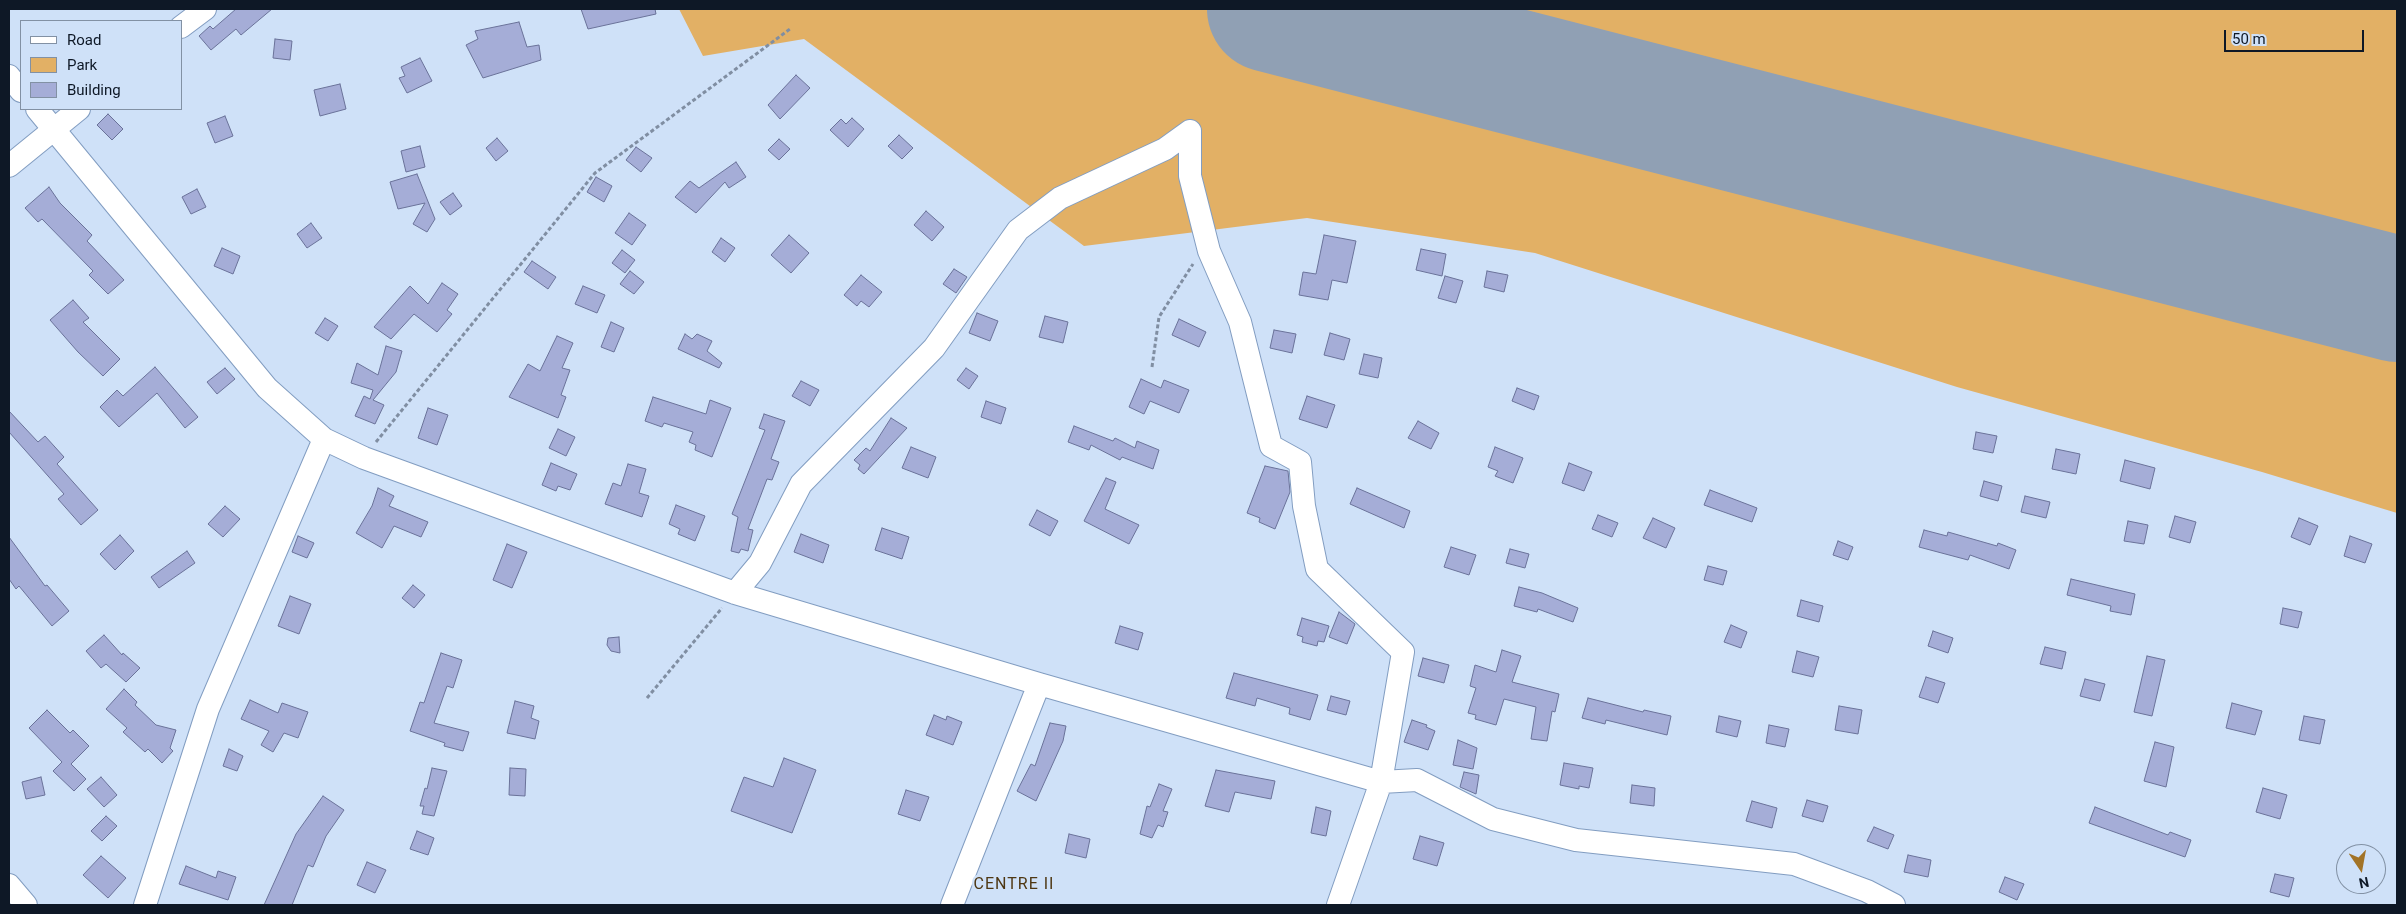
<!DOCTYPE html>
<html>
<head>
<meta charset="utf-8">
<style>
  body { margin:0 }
  #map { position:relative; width:2406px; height:914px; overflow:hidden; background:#cfe1f8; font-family:Roboto,sans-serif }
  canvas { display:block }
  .frame { position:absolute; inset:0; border:10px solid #0e1826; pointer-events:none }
  .legend { position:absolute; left:20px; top:20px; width:162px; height:90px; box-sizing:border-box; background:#cfe1f8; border:1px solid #8291a4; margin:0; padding:6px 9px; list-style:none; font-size:15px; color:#0e1826 }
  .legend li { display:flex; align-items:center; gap:10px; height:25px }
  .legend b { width:25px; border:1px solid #8291a4 }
  .north { position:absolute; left:2336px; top:844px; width:50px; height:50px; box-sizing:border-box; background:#cfe1f8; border:1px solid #8291a4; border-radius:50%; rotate:168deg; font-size:14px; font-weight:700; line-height:20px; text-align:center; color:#0e1826 }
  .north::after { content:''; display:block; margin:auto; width:18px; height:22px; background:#a27326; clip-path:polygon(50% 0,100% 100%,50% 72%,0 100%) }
  .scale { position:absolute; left:2224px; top:30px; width:140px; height:22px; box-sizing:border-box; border:2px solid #0e1826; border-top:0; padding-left:6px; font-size:15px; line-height:18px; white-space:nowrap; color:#0e1826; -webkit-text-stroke:4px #cfe1f8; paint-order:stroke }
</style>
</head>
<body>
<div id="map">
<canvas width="2406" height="914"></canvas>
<div class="frame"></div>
<ul class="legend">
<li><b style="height:6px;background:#fff"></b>Road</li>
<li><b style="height:14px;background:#e2b065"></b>Park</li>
<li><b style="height:14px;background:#a5add7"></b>Building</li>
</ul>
<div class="north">N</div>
<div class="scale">50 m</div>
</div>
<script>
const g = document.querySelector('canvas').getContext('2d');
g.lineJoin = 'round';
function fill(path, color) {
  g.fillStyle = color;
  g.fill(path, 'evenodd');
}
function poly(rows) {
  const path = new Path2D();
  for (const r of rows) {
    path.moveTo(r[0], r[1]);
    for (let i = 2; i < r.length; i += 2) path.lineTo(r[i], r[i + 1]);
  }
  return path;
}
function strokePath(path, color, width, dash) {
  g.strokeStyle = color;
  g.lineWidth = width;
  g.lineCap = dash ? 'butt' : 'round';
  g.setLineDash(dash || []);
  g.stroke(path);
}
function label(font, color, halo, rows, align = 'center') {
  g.font = font + ' Roboto,sans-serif';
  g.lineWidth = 4.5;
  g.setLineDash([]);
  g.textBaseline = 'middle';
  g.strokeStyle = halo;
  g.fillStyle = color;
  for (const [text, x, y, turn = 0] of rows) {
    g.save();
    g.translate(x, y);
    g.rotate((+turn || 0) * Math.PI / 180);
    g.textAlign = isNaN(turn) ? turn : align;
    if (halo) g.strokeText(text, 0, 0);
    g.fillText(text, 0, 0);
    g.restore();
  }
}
const green = poly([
  [679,9,2397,9,2397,513,2262,472,1957,387,1535,253,1307,218,1084,246,804,39,703,56]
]);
const runway = poly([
  [1270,9,2397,299]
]);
const building = poly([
  [236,9,272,9,241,35,236,29,211,50,199,36,210,26,213,29,236,9],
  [581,9,655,9,656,14,588,29,581,9],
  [519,22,527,47,539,45,541,60,483,78,466,45,478,39,475,31,519,22],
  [275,39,292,41,290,60,273,58,275,39],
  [420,58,432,81,407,93,399,78,405,76,401,67,420,58],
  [796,75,810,88,780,119,768,105,796,75],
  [340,84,346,109,320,116,314,90,340,84],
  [108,114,123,129,112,140,97,125,108,114],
  [225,116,233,136,215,143,207,123,225,116],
  [852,118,864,129,848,147,830,130,841,119,846,124,852,118],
  [899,135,913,148,902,159,888,146,899,135],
  [497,138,508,151,496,161,486,148,497,138],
  [779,139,790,149,779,160,768,150,779,139],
  [420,146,425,167,406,172,401,151,420,146],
  [636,147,652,158,641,172,626,160,636,147],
  [736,162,746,177,729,188,725,182,696,213,675,197,690,181,699,188,736,162],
  [417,174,435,219,427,232,413,224,425,203,398,209,390,182,417,174],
  [596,177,612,186,604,202,587,192,596,177],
  [49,187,60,203,92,235,87,241,124,280,108,294,89,275,93,271,42,219,38,222,25,208,49,187],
  [197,189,206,207,191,214,182,197,197,189],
  [453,193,462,206,450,215,440,202,453,193],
  [926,211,944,227,932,241,914,225,926,211],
  [629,213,646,225,632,245,615,233,629,213],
  [311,223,322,238,307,248,297,234,311,223],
  [789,235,809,253,791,273,771,255,789,235],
  [1324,235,1356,241,1347,283,1332,280,1328,300,1299,295,1303,272,1316,274,1324,235],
  [721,238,735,248,725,262,712,252,721,238],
  [222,248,240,256,233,274,214,266,222,248],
  [1421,249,1446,254,1442,276,1416,270,1421,249],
  [622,250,635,260,625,273,612,263,622,250],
  [532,261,556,277,548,289,524,272,532,261],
  [954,269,967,277,956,293,943,284,954,269],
  [630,271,644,282,634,294,620,284,630,271],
  [1487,271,1508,275,1504,292,1484,287,1487,271],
  [861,275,882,292,869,307,861,301,857,306,844,295,861,275],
  [1445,276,1463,281,1456,303,1438,298,1445,276],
  [442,283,458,294,447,310,452,314,437,332,414,314,391,339,374,327,410,286,428,304,442,283],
  [583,286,605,295,597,313,575,304,583,286],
  [73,300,89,318,83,322,120,359,103,376,78,352,50,320,73,300],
  [977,313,998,321,990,341,969,333,977,313],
  [1045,316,1068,322,1063,343,1039,337,1045,316],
  [325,318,338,326,328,341,315,333,325,318],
  [1179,319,1206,332,1199,347,1172,335,1179,319],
  [611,322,624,328,614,352,601,347,611,322],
  [1274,330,1296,334,1292,353,1270,348,1274,330],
  [1330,333,1350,339,1344,360,1324,355,1330,333],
  [685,334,692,339,697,334,712,341,707,351,722,363,719,368,678,349,685,334],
  [557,336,573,343,562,368,570,370,561,395,566,397,558,418,509,397,528,364,540,371,557,336],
  [386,346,402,351,396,372,373,400,384,405,375,424,355,416,364,396,370,399,373,390,351,383,357,363,378,375,386,346],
  [1364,354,1382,358,1378,378,1359,374,1364,354],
  [155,367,198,417,185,428,157,393,119,427,100,407,117,390,123,396,155,367],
  [225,368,235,379,217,394,207,382,225,368],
  [966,368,978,376,969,389,957,380,966,368],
  [1141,379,1161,388,1164,380,1189,390,1179,413,1150,401,1144,414,1129,407,1141,379],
  [801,381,819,390,810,406,792,396,801,381],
  [1517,388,1539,396,1534,410,1512,401,1517,388],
  [1307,396,1335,405,1327,428,1299,419,1307,396],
  [653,397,706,414,710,400,731,408,712,457,695,450,696,445,689,442,693,432,664,423,662,427,645,421,653,397],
  [986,401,1006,408,1001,424,981,417,986,401],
  [428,408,448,415,437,445,418,438,428,408],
  [9,411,38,442,45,436,64,457,57,464,98,510,81,525,58,499,64,494,9,432,9,411],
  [764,414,785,421,771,459,779,462,772,480,767,479,748,529,753,530,748,551,741,549,739,553,731,551,738,517,732,514,765,430,759,428,764,414],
  [891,418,907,428,864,474,858,469,860,465,854,460,866,448,870,451,891,418],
  [1418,421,1439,433,1431,449,1408,438,1418,421],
  [1074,426,1113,441,1115,438,1135,448,1137,441,1159,450,1153,469,1122,457,1120,460,1091,445,1089,450,1068,442,1074,426],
  [558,429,575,437,566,456,549,448,558,429],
  [1976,432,1997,436,1993,453,1973,449,1976,432],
  [911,447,936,457,928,478,902,468,911,447],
  [1495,447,1523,458,1513,483,1495,476,1498,471,1488,467,1495,447],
  [2056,449,2080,454,2076,474,2052,469,2056,449],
  [2125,460,2155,468,2150,489,2120,481,2125,460],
  [551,463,577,474,570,490,558,486,556,491,542,485,551,463],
  [1569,463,1592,472,1584,491,1562,483,1569,463],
  [628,464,646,469,639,493,649,496,642,517,605,504,613,483,621,486,628,464],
  [1265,466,1288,471,1290,492,1275,529,1259,522,1260,518,1247,513,1265,466],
  [1106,478,1116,482,1105,509,1139,525,1129,544,1084,521,1106,478],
  [1984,481,2002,486,1998,501,1980,496,1984,481],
  [378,488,394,496,389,506,428,522,421,537,394,526,382,548,356,533,372,506,378,488],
  [1357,488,1410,511,1404,528,1350,504,1357,488],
  [1710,490,1757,508,1752,522,1704,505,1710,490],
  [2025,496,2050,502,2046,518,2021,512,2025,496],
  [676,505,705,516,695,541,678,534,680,529,669,524,676,505],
  [225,506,240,519,223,537,208,524,225,506],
  [1037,510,1058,521,1050,536,1029,525,1037,510],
  [1598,515,1618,523,1612,537,1592,529,1598,515],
  [2175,516,2196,522,2190,543,2169,537,2175,516],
  [1653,518,1675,528,1666,548,1643,538,1653,518],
  [2299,518,2318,526,2310,545,2291,537,2299,518],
  [2128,521,2148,525,2144,544,2124,541,2128,521],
  [882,528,909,537,902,559,875,550,882,528],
  [1924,530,1947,536,1948,532,1997,546,1998,543,2016,550,2009,569,1970,555,1968,560,1919,547,1924,530],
  [801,534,829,545,823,563,794,552,801,534],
  [120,535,134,551,115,570,100,554,120,535],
  [298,536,314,543,307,558,292,552,298,536],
  [2350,536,2372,544,2365,563,2344,556,2350,536],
  [9,537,45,586,47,585,69,611,52,626,19,586,16,589,9,579,9,537],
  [1838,541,1853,547,1848,560,1833,555,1838,541],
  [507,544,527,552,512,588,493,580,507,544],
  [1451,547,1476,555,1469,575,1444,567,1451,547],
  [1510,549,1529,554,1525,568,1506,563,1510,549],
  [187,551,195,563,159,588,151,577,187,551],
  [1708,566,1727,571,1723,585,1704,580,1708,566],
  [2071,579,2135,594,2131,615,2110,611,2111,606,2067,595,2071,579],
  [413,585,425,595,414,608,402,598,413,585],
  [1519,587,1542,593,1578,608,1573,622,1538,609,1537,612,1514,606,1519,587],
  [290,596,311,604,299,634,278,626,290,596],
  [1801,600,1823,606,1819,622,1797,616,1801,600],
  [2283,608,2302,612,2298,628,2280,624,2283,608],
  [1339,612,1355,624,1347,644,1329,637,1339,612],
  [1302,618,1329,626,1324,642,1318,641,1317,646,1302,642,1303,637,1297,635,1302,618],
  [1731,625,1747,632,1741,648,1724,642,1731,625],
  [1120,626,1143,633,1138,650,1115,643,1120,626],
  [1933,631,1953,638,1948,653,1928,646,1933,631],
  [104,635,122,655,123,653,140,668,126,682,106,664,101,668,86,651,104,635],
  [619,637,620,653,611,651,607,645,608,638,619,637],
  [2045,647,2066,652,2062,669,2040,664,2045,647],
  [1502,650,1521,656,1512,682,1559,694,1555,712,1552,711,1547,741,1531,739,1536,707,1504,699,1496,725,1475,719,1476,715,1468,713,1476,688,1470,686,1475,665,1496,672,1502,650],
  [1797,651,1819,657,1813,677,1792,672,1797,651],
  [441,653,462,660,453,688,447,686,434,723,469,732,463,751,444,746,445,743,410,731,420,702,424,703,441,653],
  [2147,656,2165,660,2152,716,2134,712,2147,656],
  [1423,658,1449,665,1444,683,1418,676,1423,658],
  [1234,673,1318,695,1310,720,1289,714,1290,708,1257,698,1255,706,1226,698,1234,673],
  [1926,677,1945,683,1938,703,1919,697,1926,677],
  [2085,679,2105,684,2100,701,2080,696,2085,679],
  [124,689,137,702,135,705,156,725,176,730,170,748,173,751,162,763,148,749,145,752,123,732,127,728,106,709,124,689],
  [1331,696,1350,701,1346,715,1327,710,1331,696],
  [1588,698,1643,712,1644,710,1671,716,1667,735,1606,720,1605,724,1582,718,1588,698],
  [250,700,278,713,282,703,308,712,298,738,284,733,273,752,261,745,269,731,241,719,250,700],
  [515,701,534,706,531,718,539,721,535,739,507,733,515,701],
  [2232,703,2262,711,2255,735,2226,728,2232,703],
  [1839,706,1862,710,1858,734,1835,730,1839,706],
  [47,710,70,733,73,730,89,746,71,764,86,779,74,791,53,771,62,762,29,728,47,710],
  [934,715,946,720,947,716,962,722,953,745,926,735,934,715],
  [1719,716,1741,721,1737,737,1716,732,1719,716],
  [2304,716,2325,720,2320,744,2299,740,2304,716],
  [1412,720,1427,725,1426,727,1435,731,1428,750,1404,742,1412,720],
  [1050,723,1066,726,1063,741,1036,801,1017,791,1031,764,1035,766,1050,723],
  [1769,725,1789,729,1785,747,1766,743,1769,725],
  [1458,740,1477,748,1473,769,1453,765,1458,740],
  [2155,742,2174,747,2166,787,2144,781,2155,742],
  [229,749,243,756,237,771,223,766,229,749],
  [784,758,816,770,792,833,731,811,744,777,773,787,784,758],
  [1564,763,1593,768,1589,788,1579,786,1579,789,1560,785,1564,763],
  [432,768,447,771,434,816,422,814,424,806,420,806,425,788,427,789,432,768],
  [510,768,526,769,525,796,509,795,510,768],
  [1216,770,1275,781,1271,799,1235,792,1229,812,1205,806,1216,770],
  [1464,772,1479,775,1476,794,1460,787,1464,772],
  [41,777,45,795,26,799,22,782,41,777],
  [101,777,117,795,104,807,87,789,101,777],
  [1159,784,1172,789,1163,811,1168,812,1163,827,1158,825,1152,838,1140,834,1147,806,1150,807,1159,784],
  [1632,785,1655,788,1654,806,1630,803,1632,785],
  [2263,788,2287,795,2280,819,2256,812,2263,788],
  [906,790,929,797,920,821,898,814,906,790],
  [323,796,344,810,326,836,313,867,308,865,292,905,264,905,296,834,323,796],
  [1807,800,1828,806,1823,822,1802,816,1807,800],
  [1752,801,1777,808,1772,828,1746,821,1752,801],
  [1316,807,1331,811,1326,836,1311,833,1316,807],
  [2095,807,2168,835,2170,832,2191,840,2185,857,2089,823,2095,807],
  [106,816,117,826,102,841,91,831,106,816],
  [1874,827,1894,835,1888,849,1867,841,1874,827],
  [417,831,434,838,428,855,410,849,417,831],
  [1069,834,1090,839,1086,858,1065,853,1069,834],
  [1420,836,1444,843,1437,866,1413,859,1420,836],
  [1908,855,1931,860,1928,877,1904,872,1908,855],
  [101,856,126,878,108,898,83,875,101,856],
  [367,862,386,870,375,893,357,885,367,862],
  [186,866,216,878,218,871,236,877,228,900,179,884,186,866],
  [2275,874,2294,878,2289,897,2270,892,2275,874],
  [2005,877,2024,884,2017,900,1999,892,2005,877]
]);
const path = poly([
  [1152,367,1159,317,1193,264],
  [376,442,595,173,790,29],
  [647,698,722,608]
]);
const minor = poly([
  [181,27,205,9],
  [9,76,21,91],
  [37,109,267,388,324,439,364,458,735,593,1039,684,1381,782,1417,780,1493,819,1576,840,1794,864,1867,891,1894,905],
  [1190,131,1190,176,1209,251,1240,322,1271,446,1300,462,1304,506,1317,569,1403,652,1381,782,1338,905],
  [9,166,79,109],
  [735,593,760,563,801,484,934,348,1018,230,1060,198,1165,149,1190,131],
  [9,885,26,905],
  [145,905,208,709,324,439],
  [952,905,1039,684]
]);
const neighbourhoodNames = [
  ["CENTRE II",1014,885]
];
fill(green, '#e2b065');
strokePath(runway, '#90a0b4', 126);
fill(building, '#a5add7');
strokePath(building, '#6a7299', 1);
strokePath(minor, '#829dc1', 24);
strokePath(path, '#808ea2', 3, [4, 2.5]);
strokePath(minor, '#fff', 22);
g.letterSpacing = '1px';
label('16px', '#4e3713', '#cfe1f8', neighbourhoodNames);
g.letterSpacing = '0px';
</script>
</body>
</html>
